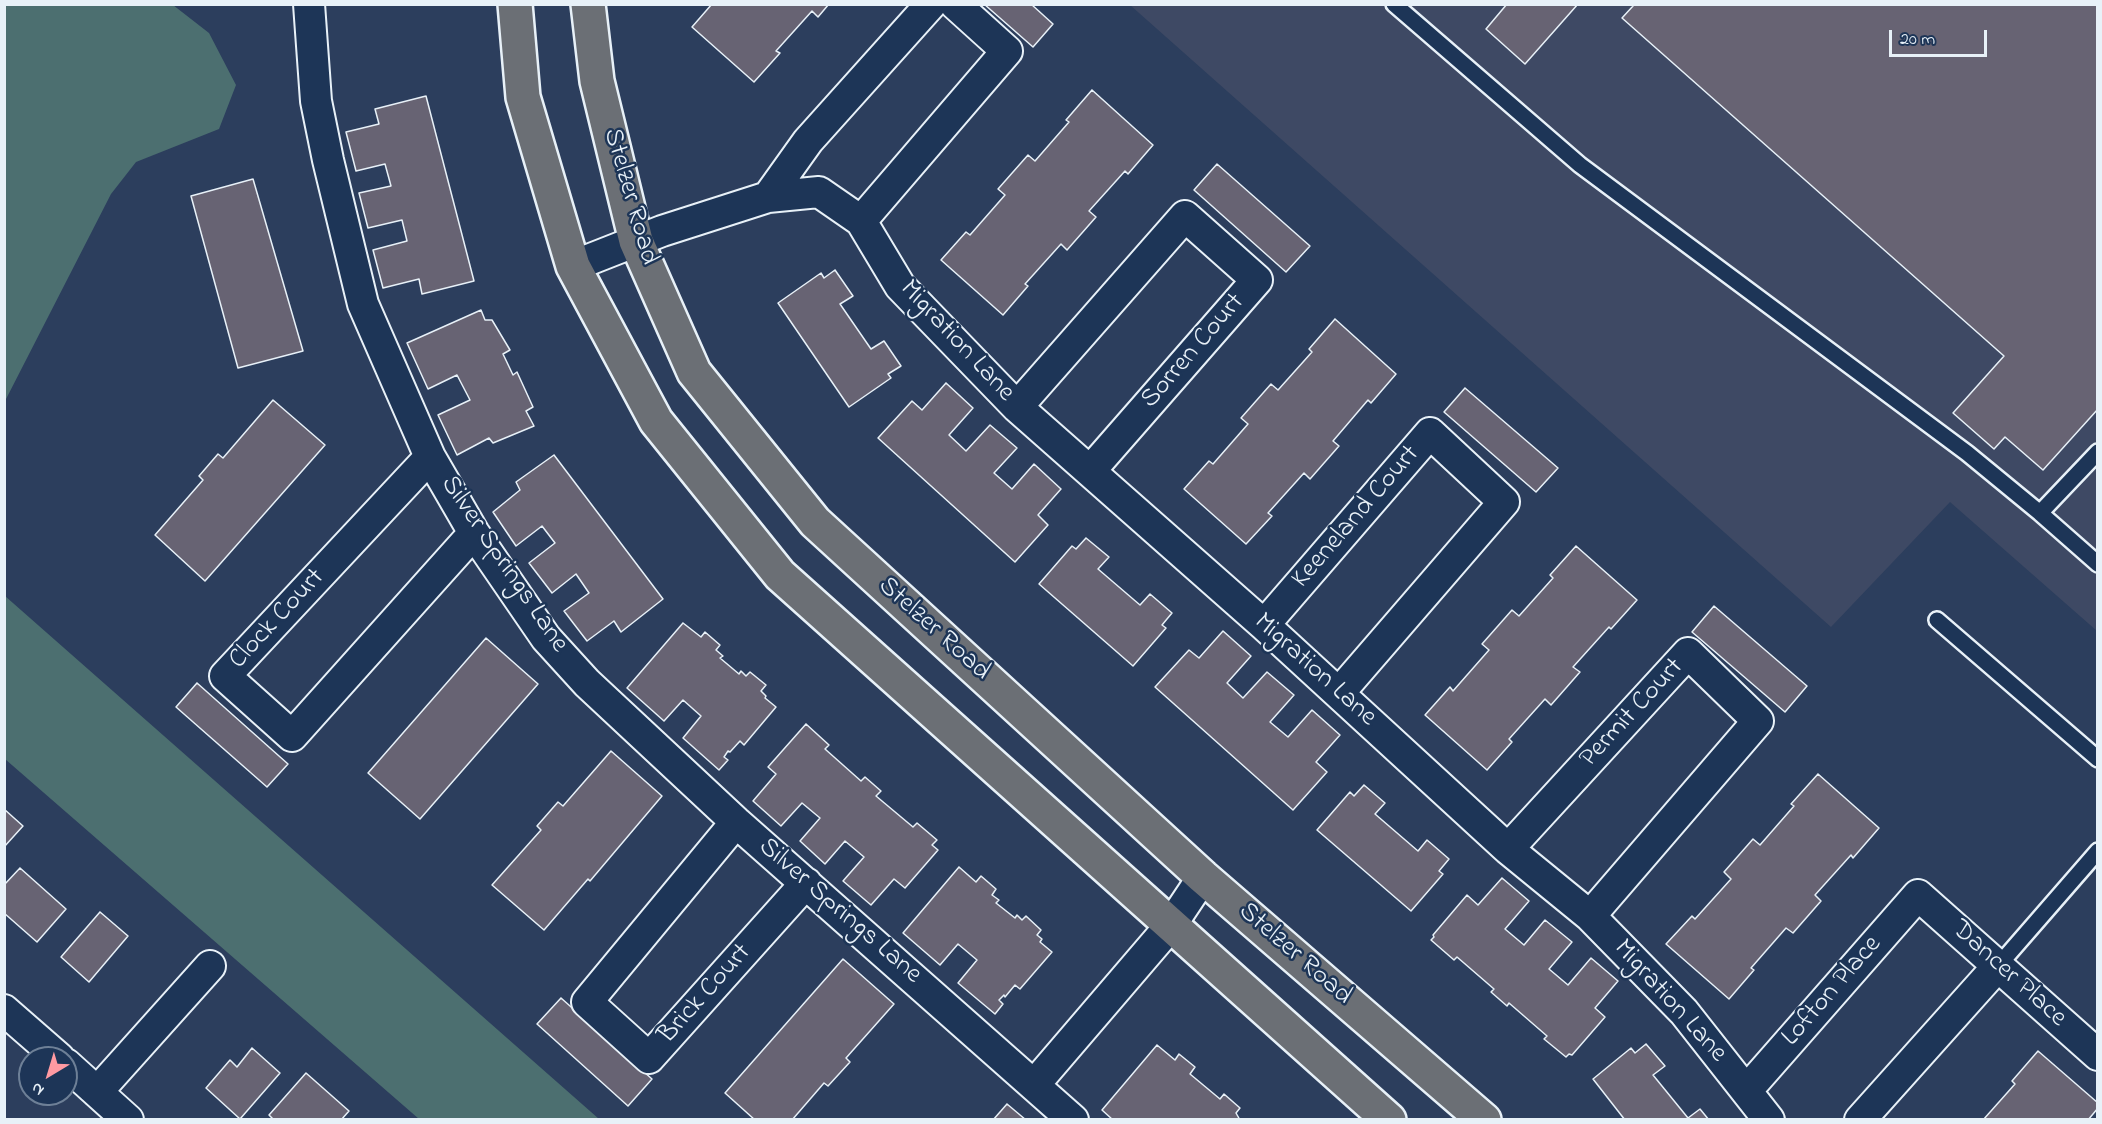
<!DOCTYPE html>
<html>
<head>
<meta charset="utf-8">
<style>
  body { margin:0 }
  #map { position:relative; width:2102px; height:1124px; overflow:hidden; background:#2c3e5d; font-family:"Indie Flower",sans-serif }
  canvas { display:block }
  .frame { position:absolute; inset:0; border:6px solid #e8f1f8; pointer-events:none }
  .north { position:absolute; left:18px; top:1046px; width:60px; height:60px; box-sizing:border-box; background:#1d3557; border:2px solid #6e8097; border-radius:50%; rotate:218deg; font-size:16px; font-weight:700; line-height:24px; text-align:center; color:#e8f1f8 }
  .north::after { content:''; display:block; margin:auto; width:21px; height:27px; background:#ff9aa2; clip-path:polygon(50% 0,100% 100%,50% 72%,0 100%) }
  .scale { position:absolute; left:1889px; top:30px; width:98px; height:27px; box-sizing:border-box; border:3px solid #e8f1f8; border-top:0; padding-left:8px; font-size:18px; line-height:21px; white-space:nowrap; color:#e8f1f8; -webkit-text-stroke:4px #1d3557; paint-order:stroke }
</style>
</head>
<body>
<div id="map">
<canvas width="2102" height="1124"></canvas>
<div class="frame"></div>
<div class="north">N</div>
<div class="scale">20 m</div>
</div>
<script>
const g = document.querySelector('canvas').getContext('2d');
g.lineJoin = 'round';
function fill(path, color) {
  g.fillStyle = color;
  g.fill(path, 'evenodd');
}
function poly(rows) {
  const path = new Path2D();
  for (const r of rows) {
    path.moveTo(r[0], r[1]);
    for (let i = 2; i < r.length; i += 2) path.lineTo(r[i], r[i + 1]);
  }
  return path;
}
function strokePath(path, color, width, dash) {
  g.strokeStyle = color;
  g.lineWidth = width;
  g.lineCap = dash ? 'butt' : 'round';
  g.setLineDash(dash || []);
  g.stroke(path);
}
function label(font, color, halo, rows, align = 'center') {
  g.font = font + ' "Indie Flower",sans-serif';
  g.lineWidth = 5;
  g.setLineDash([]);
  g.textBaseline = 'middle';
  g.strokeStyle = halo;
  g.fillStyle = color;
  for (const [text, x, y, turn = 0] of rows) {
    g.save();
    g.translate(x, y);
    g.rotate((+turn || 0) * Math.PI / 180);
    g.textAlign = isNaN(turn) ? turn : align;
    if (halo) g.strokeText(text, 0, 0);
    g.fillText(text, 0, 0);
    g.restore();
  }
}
const built = poly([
  [1130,5,2097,5,2097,631,1950,502,1831,627]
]);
const green = poly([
  [5,4,173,5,209,33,236,85,219,129,136,162,111,194,5,401],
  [4,596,5,596,599,1119,419,1119,5,759]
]);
const building = poly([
  [712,4,829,4,818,17,812,11,776,51,780,53,754,82,692,27,712,4],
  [984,4,1031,4,1053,24,1033,47,984,4],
  [1507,4,1578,4,1525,64,1486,29,1507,4],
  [1631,4,2098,4,2098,409,2043,470,2005,437,1994,449,1953,413,2004,356,1622,18,1633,6,1631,4],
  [1092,90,1153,145,1128,174,1125,171,1089,211,1096,217,1067,250,1061,244,1025,284,1028,286,1003,315,941,260,966,232,970,235,1005,195,998,189,1028,155,1035,161,1069,122,1066,120,1092,90],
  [426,96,474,281,422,294,419,279,383,288,373,250,407,241,402,220,368,228,359,193,391,186,385,164,356,171,346,132,379,124,375,109,426,96],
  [1217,164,1310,246,1286,272,1194,190,1217,164],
  [253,179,303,351,238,368,191,196,253,179],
  [835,270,853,296,840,304,871,349,884,341,901,366,888,374,891,378,849,407,778,303,821,273,824,278,835,270],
  [481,310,485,320,492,320,510,350,503,354,513,375,517,372,533,407,526,411,534,426,493,443,489,438,457,455,438,415,470,400,457,375,428,389,407,343,481,310],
  [1335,319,1396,374,1371,403,1368,400,1333,441,1339,446,1310,479,1304,473,1268,513,1272,516,1246,544,1184,489,1209,461,1213,464,1248,424,1241,418,1271,384,1278,390,1312,352,1309,349,1335,319],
  [946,383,973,408,949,435,966,451,990,425,1017,448,994,473,1012,489,1034,464,1061,489,1038,515,1048,525,1015,562,878,438,912,401,922,410,946,383],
  [1465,388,1558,468,1536,492,1444,412,1465,388],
  [273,400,325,445,205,581,155,535,203,480,199,476,218,454,223,458,273,400],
  [554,455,663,599,621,632,614,621,587,641,564,611,589,593,576,574,552,593,529,563,555,543,542,526,516,546,493,512,520,490,516,482,554,455],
  [1086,538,1109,557,1098,569,1140,605,1150,594,1172,613,1162,625,1166,628,1133,666,1039,584,1072,546,1076,549,1086,538],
  [1576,546,1637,600,1611,629,1609,627,1573,667,1580,672,1551,705,1545,699,1509,739,1512,742,1487,770,1425,715,1450,687,1453,691,1489,650,1482,644,1512,610,1519,616,1553,578,1550,575,1576,546],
  [1714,606,1807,686,1785,712,1692,632,1714,606],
  [683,623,701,637,705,632,720,645,716,650,723,656,720,658,739,674,741,671,746,676,750,672,766,685,761,691,766,696,765,698,776,707,744,745,740,741,730,752,728,751,724,757,728,760,719,770,683,738,701,716,683,700,664,721,627,688,683,623],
  [1223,631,1251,656,1227,683,1243,698,1267,672,1294,695,1270,722,1288,737,1312,710,1340,735,1316,762,1327,772,1293,810,1155,687,1189,650,1199,658,1223,631],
  [486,638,538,684,420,819,368,773,486,638],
  [197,683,288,764,267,787,176,707,197,683],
  [806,724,829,745,825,749,861,781,865,777,881,791,876,796,913,827,917,823,937,840,932,845,938,850,905,888,894,879,871,905,843,881,864,857,845,841,825,864,800,841,820,818,802,803,781,826,753,801,776,774,768,767,806,724],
  [611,751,662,796,590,881,588,879,544,930,492,885,541,830,537,826,558,802,563,806,611,751],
  [1818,774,1879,828,1853,858,1851,855,1815,895,1821,901,1793,933,1786,928,1751,968,1754,970,1729,999,1666,944,1692,916,1695,919,1731,879,1724,872,1753,839,1760,845,1794,806,1791,804,1818,774],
  [1364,785,1385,803,1375,814,1418,851,1427,840,1449,859,1439,871,1443,874,1411,911,1317,830,1350,792,1354,796,1364,785],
  [4,809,23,826,4,847,4,809],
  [959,867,976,882,981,876,996,889,992,895,999,900,996,903,1015,918,1017,915,1022,920,1026,916,1041,930,1037,935,1042,939,1040,942,1052,952,1020,989,1015,985,1005,997,1004,995,999,1000,1003,1004,995,1014,958,983,977,960,958,944,940,965,903,933,959,867],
  [20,868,66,909,37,942,4,913,4,885,20,868],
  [1502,878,1529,901,1505,929,1524,945,1545,920,1572,942,1549,969,1568,985,1591,958,1618,981,1595,1008,1605,1017,1572,1055,1569,1054,1566,1057,1544,1039,1547,1036,1509,1003,1507,1006,1491,992,1494,989,1457,957,1454,960,1431,940,1434,937,1433,935,1467,895,1478,905,1502,878],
  [100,912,128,936,89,982,61,957,100,912],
  [843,959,894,1004,846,1058,850,1062,828,1086,824,1083,792,1120,755,1120,725,1093,843,959],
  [561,998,652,1079,628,1106,537,1024,561,998],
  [1646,1044,1665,1066,1653,1075,1688,1118,1700,1109,1709,1120,1625,1120,1593,1079,1631,1048,1635,1053,1646,1044],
  [1157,1045,1175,1060,1179,1054,1195,1067,1190,1074,1220,1099,1224,1094,1240,1108,1236,1113,1240,1120,1113,1120,1102,1110,1157,1045],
  [252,1048,280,1073,240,1119,206,1088,230,1060,237,1067,252,1048],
  [2038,1051,2098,1103,2098,1108,2088,1120,1983,1120,2015,1084,2012,1081,2038,1051],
  [306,1073,349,1111,341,1120,274,1120,269,1115,306,1073],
  [1007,1104,1026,1120,993,1120,1007,1104]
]);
const lane = poly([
  [1394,4,1580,165,1967,453,2040,513,2098,452],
  [2040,513,2098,564],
  [1937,620,2098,759],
  [1998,966,2098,851]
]);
const street = poly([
  [309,4,316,101,328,160,363,304,430,457,474,533,546,638,587,683,736,822,1073,1120],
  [768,197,808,141,931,4],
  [861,221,1007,51,955,4],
  [573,266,662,231,768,197,819,192,861,221,900,286,1017,407,1264,625,1508,849,1590,916,1684,1012,1769,1120],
  [1017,407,1185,216,1257,280,1090,471],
  [430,457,225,676,292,736,474,533],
  [1264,625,1430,433,1504,502,1339,693],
  [736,822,587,1002,649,1058,806,883],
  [1508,849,1688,653,1758,721,1590,916],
  [4,1010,59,1058],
  [66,1064,128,1120],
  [1034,1085,1171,925,1203,877],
  [1747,1090,1918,895,2098,1055],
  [97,1092,210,966],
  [1860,1120,1998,966]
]);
const primary = poly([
  [515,4,523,97,573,266,656,421,780,575,1389,1120],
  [588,4,597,81,636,241,694,372,815,522,1203,877,1484,1120]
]);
const streetNames = [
  ["Stelzer Road",629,197,74],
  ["Migration Lane",956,342,47],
  ["Sorren Court",1194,352,-49],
  ["Keeneland Court",1357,518,-49],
  ["Silver Springs Lane",503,565,56],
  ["Clock Court",278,620,-47],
  ["Stelzer Road",933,630,42],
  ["Migration Lane",1314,671,42],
  ["Permit Court",1633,714,-47],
  ["Silver Springs Lane",839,912,41],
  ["Stelzer Road",1294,955,41],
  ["Dancer Place",2008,975,42],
  ["Lofton Place",1833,992,-49],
  ["Brick Court",706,995,-48],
  ["Migration Lane",1669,1002,48]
];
fill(built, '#3e4964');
fill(green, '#4c6f70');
fill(building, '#676373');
strokePath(building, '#e8f1f8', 1.5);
strokePath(lane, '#e8f1f8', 20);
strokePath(street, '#e8f1f8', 34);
strokePath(primary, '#e8f1f8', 38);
strokePath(lane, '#1d3557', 15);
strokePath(street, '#1d3557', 30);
strokePath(primary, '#6b6f75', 33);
label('27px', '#e8f1f8', '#1d3557', streetNames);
</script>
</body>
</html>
